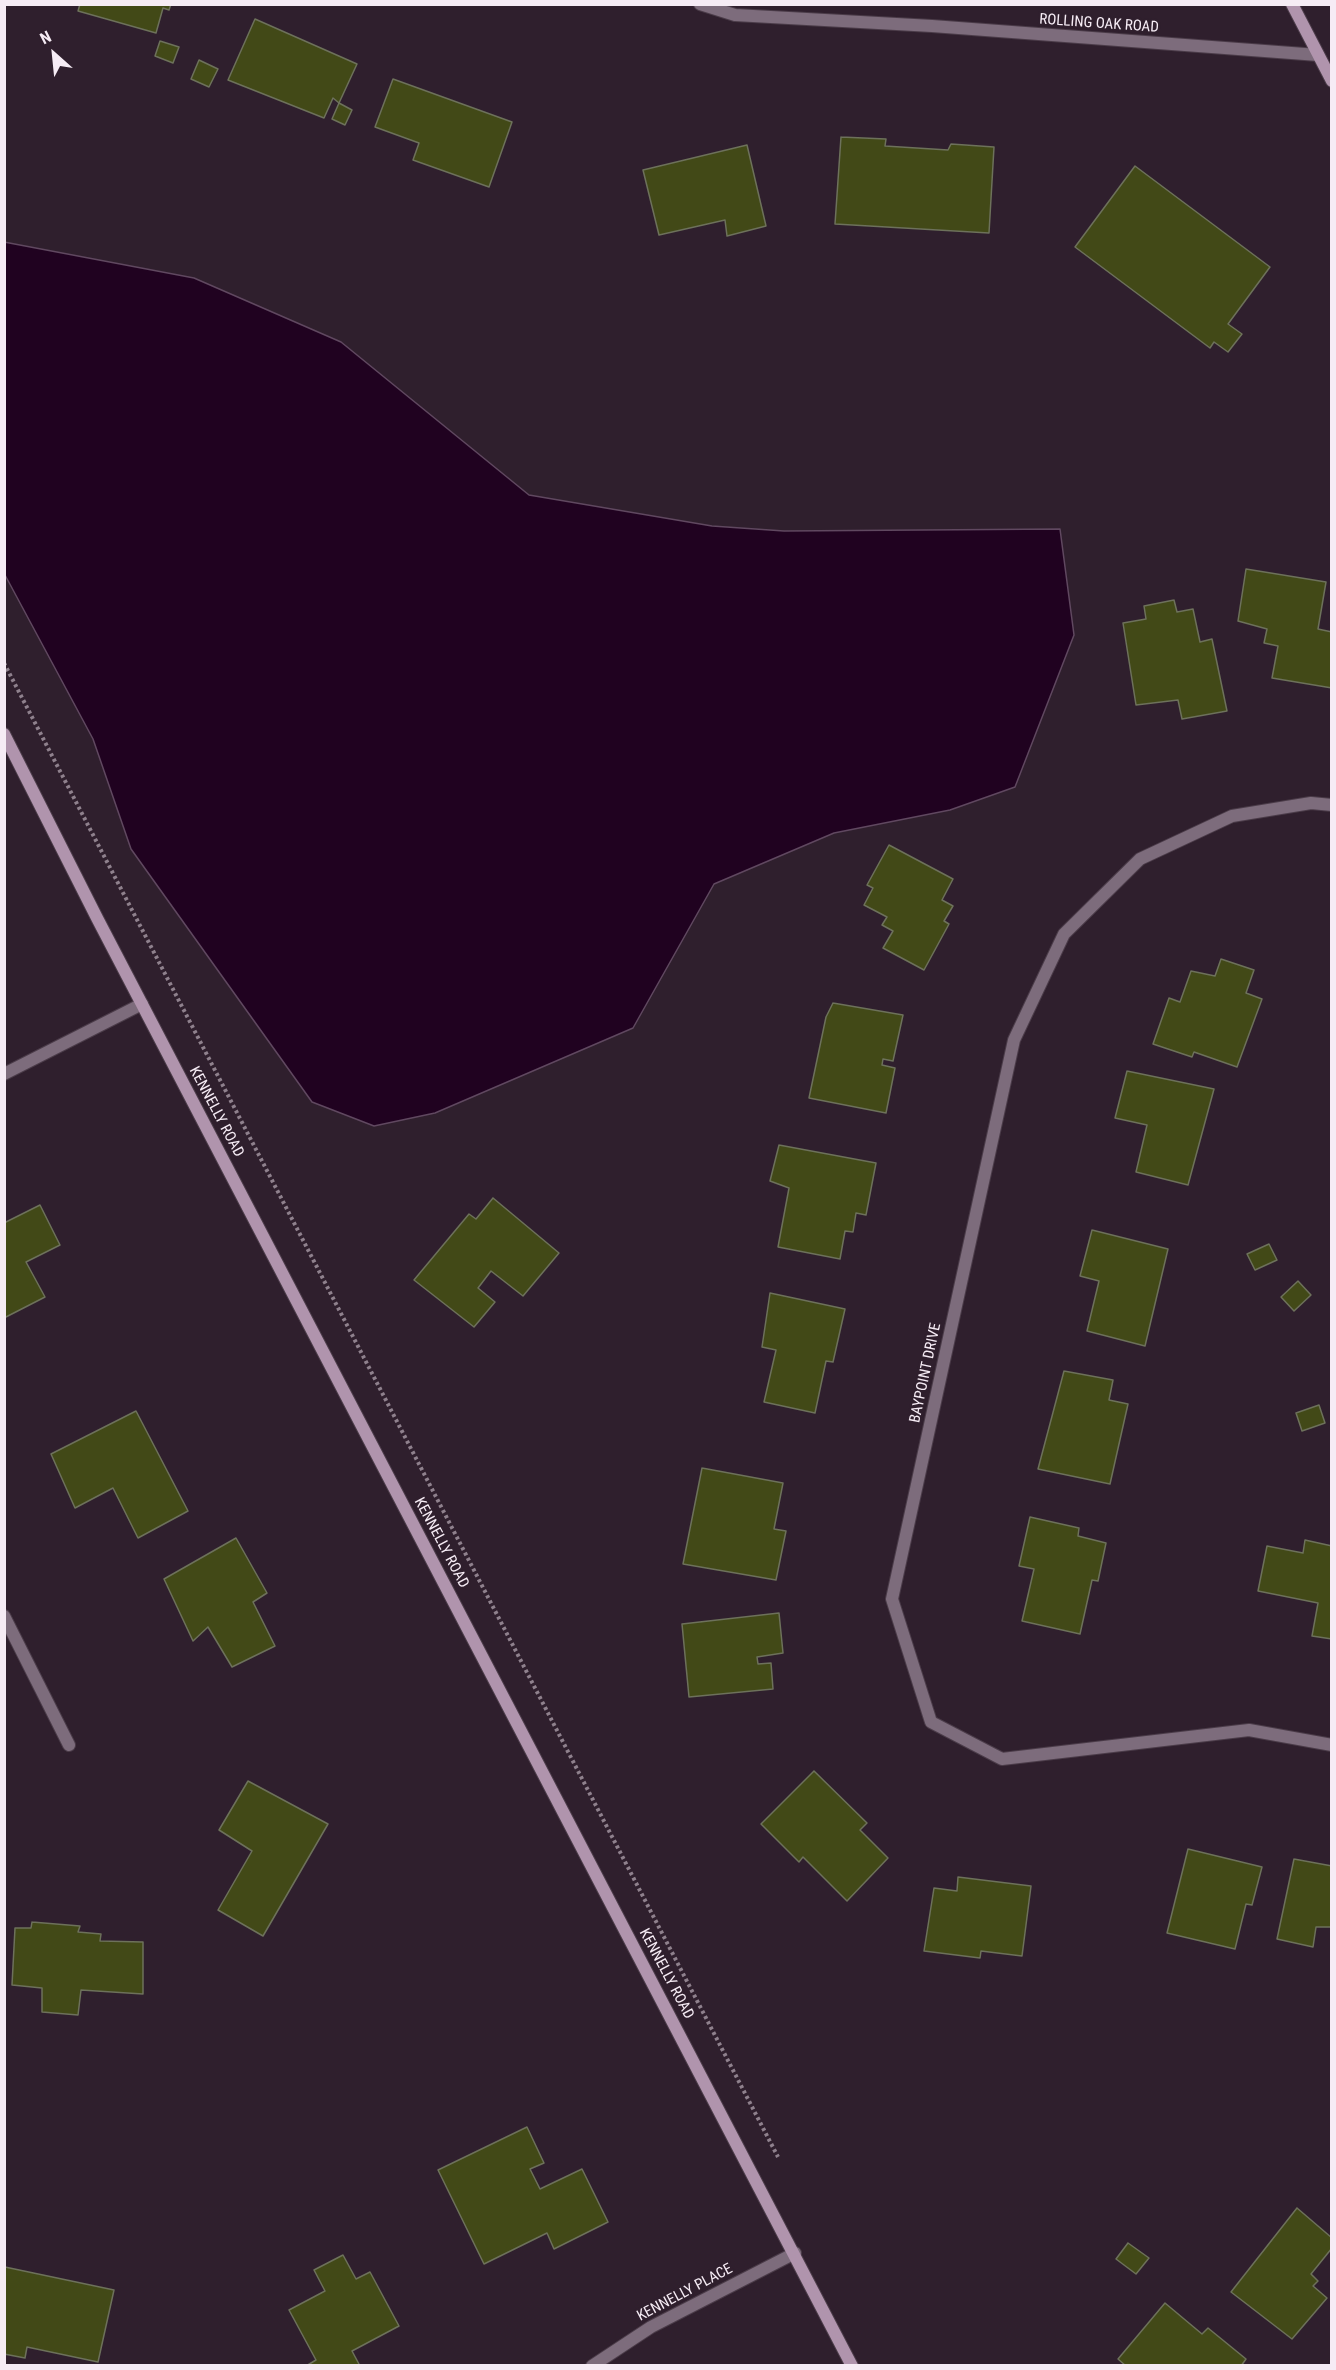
<!DOCTYPE html>
<html>
<head>
<meta charset="utf-8">
<style>
  body { margin:0 }
  #map { position:relative; width:1336px; height:2370px; overflow:hidden; background:#2f1f2d; font-family:"Roboto Condensed",sans-serif }
  canvas { display:block }
  .frame { position:absolute; inset:0; border:6px solid #f6ecf5; pointer-events:none }
  .north { position:absolute; left:24px; top:24px; width:60px; height:60px; -webkit-text-stroke:4px #2f1f2d; paint-order:stroke; rotate:333deg; font-size:16px; font-weight:700; line-height:24px; text-align:center; color:#f6ecf5 }
  .north::after { content:''; display:block; margin:auto; width:21px; height:27px; background:#f6ecf5; clip-path:polygon(50% 0,100% 100%,50% 72%,0 100%) }
</style>
</head>
<body>
<div id="map">
<canvas width="1336" height="2370"></canvas>
<div class="frame"></div>
<div class="north">N</div>
</div>
<script>
const g = document.querySelector('canvas').getContext('2d');
g.lineJoin = 'round';
function fill(path, color) {
  g.fillStyle = color;
  g.fill(path, 'evenodd');
}
function poly(rows) {
  const path = new Path2D();
  for (const r of rows) {
    path.moveTo(r[0], r[1]);
    for (let i = 2; i < r.length; i += 2) path.lineTo(r[i], r[i + 1]);
  }
  return path;
}
function strokePath(path, color, width, dash) {
  g.strokeStyle = color;
  g.lineWidth = width;
  g.lineCap = dash ? 'butt' : 'round';
  g.setLineDash(dash || []);
  g.stroke(path);
}
function label(font, color, halo, rows, align = 'center') {
  g.font = font + ' "Roboto Condensed",sans-serif';
  g.lineWidth = 4.5;
  g.setLineDash([]);
  g.textBaseline = 'middle';
  g.strokeStyle = halo;
  g.fillStyle = color;
  for (const [text, x, y, turn = 0] of rows) {
    g.save();
    g.translate(x, y);
    g.rotate((+turn || 0) * Math.PI / 180);
    g.textAlign = isNaN(turn) ? turn : align;
    if (halo) g.strokeText(text, 0, 0);
    g.fillText(text, 0, 0);
    g.restore();
  }
}
const water = poly([
  [4,242,194,278,341,342,529,495,712,526,784,531,1060,529,1074,635,1015,787,950,810,834,833,714,884,633,1028,435,1113,374,1126,312,1102,131,849,93,739,5,575,4,242]
]);
const building = poly([
  [80,4,171,4,169,10,163,8,156,33,78,11,80,4],
  [255,19,357,64,339,103,333,98,324,118,228,80,255,19],
  [160,41,179,47,173,63,155,56,160,41],
  [199,60,218,69,209,87,191,79,199,60],
  [393,79,512,122,489,187,413,160,419,143,375,127,393,79],
  [339,103,352,110,345,125,332,119,339,103],
  [841,137,886,139,885,146,948,150,951,144,994,147,989,233,835,224,841,137],
  [747,145,766,226,727,236,725,220,659,235,643,170,747,145],
  [1135,166,1270,267,1228,324,1242,334,1228,352,1214,342,1210,348,1075,247,1135,166],
  [1246,569,1326,582,1318,629,1332,632,1332,688,1272,678,1278,646,1264,643,1267,629,1238,621,1246,569],
  [1174,600,1177,612,1193,609,1200,642,1212,639,1227,711,1182,719,1178,700,1136,705,1123,623,1146,619,1144,606,1174,600],
  [889,845,953,879,942,900,953,906,944,921,949,924,924,970,883,948,893,931,882,925,887,917,864,905,873,888,867,885,889,845],
  [1221,959,1254,970,1246,993,1262,999,1237,1067,1194,1052,1192,1057,1153,1044,1169,998,1180,1002,1191,971,1215,976,1221,959],
  [833,1003,903,1015,893,1061,883,1059,882,1065,895,1068,886,1113,809,1098,826,1017,833,1003],
  [1127,1071,1214,1089,1188,1185,1136,1172,1147,1125,1115,1118,1127,1071],
  [779,1145,876,1163,866,1215,856,1213,853,1232,845,1231,840,1259,778,1247,789,1188,770,1181,779,1145],
  [493,1198,559,1253,523,1296,491,1271,478,1288,495,1302,474,1327,414,1280,469,1214,476,1219,493,1198],
  [40,1205,60,1245,26,1262,45,1297,4,1318,4,1223,40,1205],
  [1092,1230,1168,1249,1145,1346,1087,1331,1099,1281,1080,1276,1092,1230],
  [1269,1244,1277,1260,1255,1270,1247,1254,1269,1244],
  [1298,1281,1311,1295,1294,1311,1281,1297,1298,1281],
  [770,1293,845,1309,833,1362,826,1361,815,1413,764,1402,776,1350,762,1347,770,1293],
  [1064,1371,1113,1380,1109,1400,1128,1404,1110,1484,1038,1469,1064,1371],
  [1319,1405,1325,1423,1302,1431,1296,1413,1319,1405],
  [136,1411,188,1511,138,1538,113,1488,75,1508,51,1454,136,1411],
  [702,1468,783,1483,774,1529,786,1531,776,1580,683,1564,702,1468],
  [1030,1517,1079,1528,1078,1536,1106,1543,1098,1581,1092,1580,1080,1634,1022,1621,1034,1569,1019,1566,1030,1517],
  [236,1538,267,1593,253,1602,275,1646,232,1667,208,1627,193,1641,164,1579,236,1538],
  [1305,1540,1332,1546,1332,1639,1312,1636,1318,1603,1258,1591,1267,1546,1303,1553,1305,1540],
  [779,1613,783,1653,757,1657,758,1664,771,1663,773,1689,689,1697,682,1624,779,1613],
  [814,1771,867,1823,860,1830,888,1858,847,1901,803,1857,799,1862,761,1824,814,1771],
  [248,1781,328,1824,263,1936,218,1910,252,1851,219,1830,248,1781],
  [1188,1849,1262,1867,1252,1905,1246,1904,1235,1949,1167,1933,1188,1849],
  [1294,1859,1332,1866,1332,1927,1316,1927,1313,1947,1277,1939,1294,1859],
  [958,1877,1031,1886,1022,1956,981,1951,980,1958,924,1951,934,1888,957,1891,958,1877],
  [32,1922,80,1926,78,1932,101,1934,100,1941,143,1942,143,1994,81,1990,78,2015,42,2012,42,1988,12,1985,15,1928,31,1928,32,1922],
  [527,2127,544,2163,530,2169,540,2189,582,2169,608,2222,554,2249,547,2233,484,2264,438,2170,527,2127],
  [1297,2208,1332,2238,1332,2248,1311,2274,1318,2281,1313,2286,1327,2298,1292,2339,1231,2292,1297,2208],
  [1128,2243,1149,2258,1136,2274,1116,2259,1128,2243],
  [343,2255,356,2279,370,2272,399,2326,352,2351,360,2366,306,2366,316,2360,289,2310,325,2291,314,2270,343,2255],
  [5,2267,114,2290,98,2362,27,2347,25,2358,4,2354,5,2267],
  [1165,2303,1202,2334,1208,2328,1246,2359,1241,2366,1126,2366,1118,2359,1165,2303]
]);
const path = poly([
  [4,663,778,2157]
]);
const street = poly([
  [700,4,735,15,932,26,1318,55],
  [1332,805,1311,803,1232,816,1140,859,1064,934,1014,1040,892,1599,931,1722,1002,1759,1249,1730,1332,1745],
  [4,1074,142,1004],
  [4,1616,69,1745],
  [592,2366,651,2327,795,2253]
]);
const secondary = poly([
  [1292,4,1332,81],
  [4,734,97,918,852,2366]
]);
const streetNames = [
  ["ROLLING OAK ROAD",1099,24,4],
  ["KENNELLY ROAD",216,1112,62],
  ["BAYPOINT DRIVE",926,1373,-78],
  ["KENNELLY ROAD",441,1543,62],
  ["KENNELLY ROAD",666,1974,62],
  ["KENNELLY PLACE",685,2293,-28]
];
fill(water, '#200220');
strokePath(water, '#604860', 1.5);
fill(building, '#424917');
strokePath(building, '#6d715b', 1.5);
strokePath(street, '#4b3c49', 14);
strokePath(secondary, '#4b3c49', 14);
strokePath(path, '#8f818d', 4, [3, 3]);
strokePath(street, '#7d6c7c', 12);
strokePath(secondary, '#b094ad', 12);
label('15px', '#f6ecf5', '#2f1f2d', streetNames);
</script>
</body>
</html>
